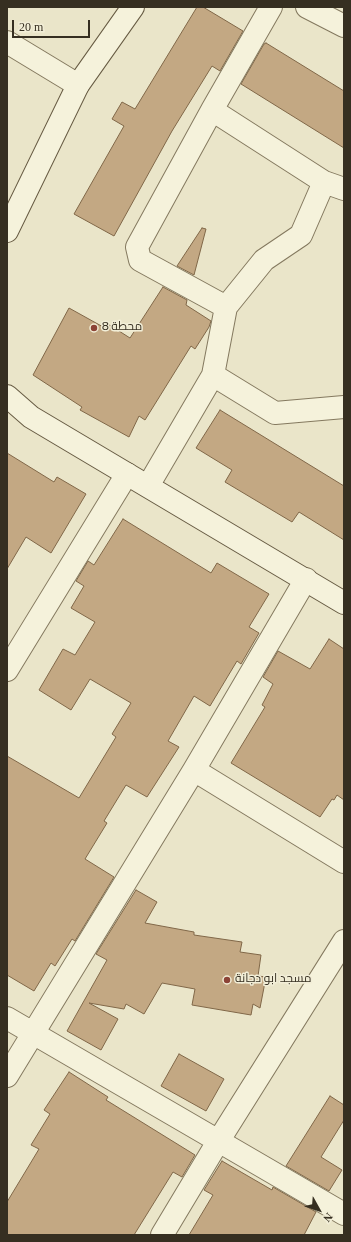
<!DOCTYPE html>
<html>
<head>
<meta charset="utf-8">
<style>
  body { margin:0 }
  #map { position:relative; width:351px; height:1242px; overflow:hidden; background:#eae5c9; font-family:Georgia,serif }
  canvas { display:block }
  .frame { position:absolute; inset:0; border:8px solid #362f21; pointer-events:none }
  .north { position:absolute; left:299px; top:1190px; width:40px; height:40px; -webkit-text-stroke:3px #f2eed7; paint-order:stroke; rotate:130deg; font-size:11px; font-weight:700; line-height:16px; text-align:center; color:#362f21 }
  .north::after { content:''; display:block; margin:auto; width:14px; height:18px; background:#362f21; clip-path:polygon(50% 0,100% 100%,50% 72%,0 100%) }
  .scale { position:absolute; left:12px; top:20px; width:78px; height:18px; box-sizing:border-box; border:2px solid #362f21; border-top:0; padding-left:5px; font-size:12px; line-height:14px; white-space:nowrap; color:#362f21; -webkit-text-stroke:3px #f2eed7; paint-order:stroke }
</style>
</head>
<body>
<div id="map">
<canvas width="351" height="1242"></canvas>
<div class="frame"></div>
<div class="north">N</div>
<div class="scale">20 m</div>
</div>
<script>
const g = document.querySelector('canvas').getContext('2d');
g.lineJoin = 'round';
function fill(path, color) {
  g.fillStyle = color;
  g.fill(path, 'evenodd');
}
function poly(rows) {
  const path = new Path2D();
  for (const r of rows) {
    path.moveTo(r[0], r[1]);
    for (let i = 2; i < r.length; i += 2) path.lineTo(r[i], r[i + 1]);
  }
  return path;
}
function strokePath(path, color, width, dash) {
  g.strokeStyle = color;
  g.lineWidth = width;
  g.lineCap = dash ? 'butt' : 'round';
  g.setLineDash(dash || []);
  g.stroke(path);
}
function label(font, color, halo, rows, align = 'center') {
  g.font = font + ' Georgia,Cairo,serif';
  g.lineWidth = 3;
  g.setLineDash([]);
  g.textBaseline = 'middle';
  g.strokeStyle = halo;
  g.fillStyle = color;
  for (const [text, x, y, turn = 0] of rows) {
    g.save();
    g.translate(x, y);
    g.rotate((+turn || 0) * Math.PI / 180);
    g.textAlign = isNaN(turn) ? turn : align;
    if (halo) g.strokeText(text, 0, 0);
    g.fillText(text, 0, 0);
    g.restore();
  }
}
const building = poly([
  [197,7,203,7,243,31,220,71,212,66,172,131,114,236,74,214,124,126,112,119,122,102,135,109,197,7],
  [266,43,344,91,344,148,241,84,264,44,266,43],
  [202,228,206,229,194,275,177,266,202,228],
  [163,287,187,300,186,305,211,321,209,327,195,349,191,346,145,420,139,416,129,437,80,410,82,407,33,375,69,308,105,328,108,324,130,338,163,287],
  [220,410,344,486,344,540,299,512,292,522,225,482,232,470,196,448,220,410],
  [7,453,54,482,57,477,86,494,51,553,26,537,7,569,7,453],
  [123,519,211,573,217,563,269,594,249,627,259,633,241,664,237,661,210,706,194,696,168,741,179,747,147,797,126,785,104,821,107,823,85,859,114,877,75,941,72,939,55,966,51,963,34,991,7,975,7,756,79,798,116,737,112,734,131,703,90,679,71,710,39,690,63,649,75,655,95,622,71,608,84,586,76,581,88,561,94,565,123,519],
  [329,639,344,649,344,800,337,795,334,800,332,799,320,817,231,763,265,707,262,705,273,684,263,677,278,651,310,669,329,639],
  [136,890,157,902,145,923,194,932,194,935,242,942,240,952,261,955,258,976,266,977,260,1008,253,1004,251,1015,192,1005,195,989,162,983,144,1014,126,1004,124,1009,89,1003,118,1019,101,1050,67,1031,107,960,96,954,136,890],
  [179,1054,224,1079,206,1111,161,1086,179,1054],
  [69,1072,108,1097,106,1100,195,1155,182,1177,173,1172,134,1235,7,1235,7,1202,39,1149,31,1145,50,1114,44,1110,69,1072],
  [330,1096,344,1105,344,1120,321,1157,342,1170,329,1191,286,1166,330,1096],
  [222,1161,272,1190,273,1187,316,1212,304,1235,189,1235,213,1195,204,1190,222,1161]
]);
const street = poly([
  [307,7,344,26],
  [7,42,78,85],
  [212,110,137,247,140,260,226,307],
  [324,182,344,189],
  [213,375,275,413,344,407],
  [148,486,213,375,226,307,264,260,301,235,324,182,212,110,271,7],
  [7,670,127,474],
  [194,770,344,862],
  [7,1018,344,1214],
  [7,1076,194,770,306,579],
  [162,1235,219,1140,344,941]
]);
const secondary = poly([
  [7,231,78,85,133,7],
  [7,396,31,417,344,603]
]);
const markers = [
  [94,328,4,"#8c4336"],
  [227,980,4,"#8c4336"]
];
const poiNames = [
  ["محطة 8",102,328],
  ["مسجد ابو دجانة",235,980]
];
fill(building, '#c3a883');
strokePath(building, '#806748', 1);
strokePath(street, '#84795f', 24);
strokePath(secondary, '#665a42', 24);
strokePath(street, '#f5f2db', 22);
strokePath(secondary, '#f5f2db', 22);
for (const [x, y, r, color] of markers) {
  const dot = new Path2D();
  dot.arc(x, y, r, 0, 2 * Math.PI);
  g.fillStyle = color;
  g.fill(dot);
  strokePath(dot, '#f2eed7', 1.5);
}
label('12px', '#362f21', '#f2eed7', poiNames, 'left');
</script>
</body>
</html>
